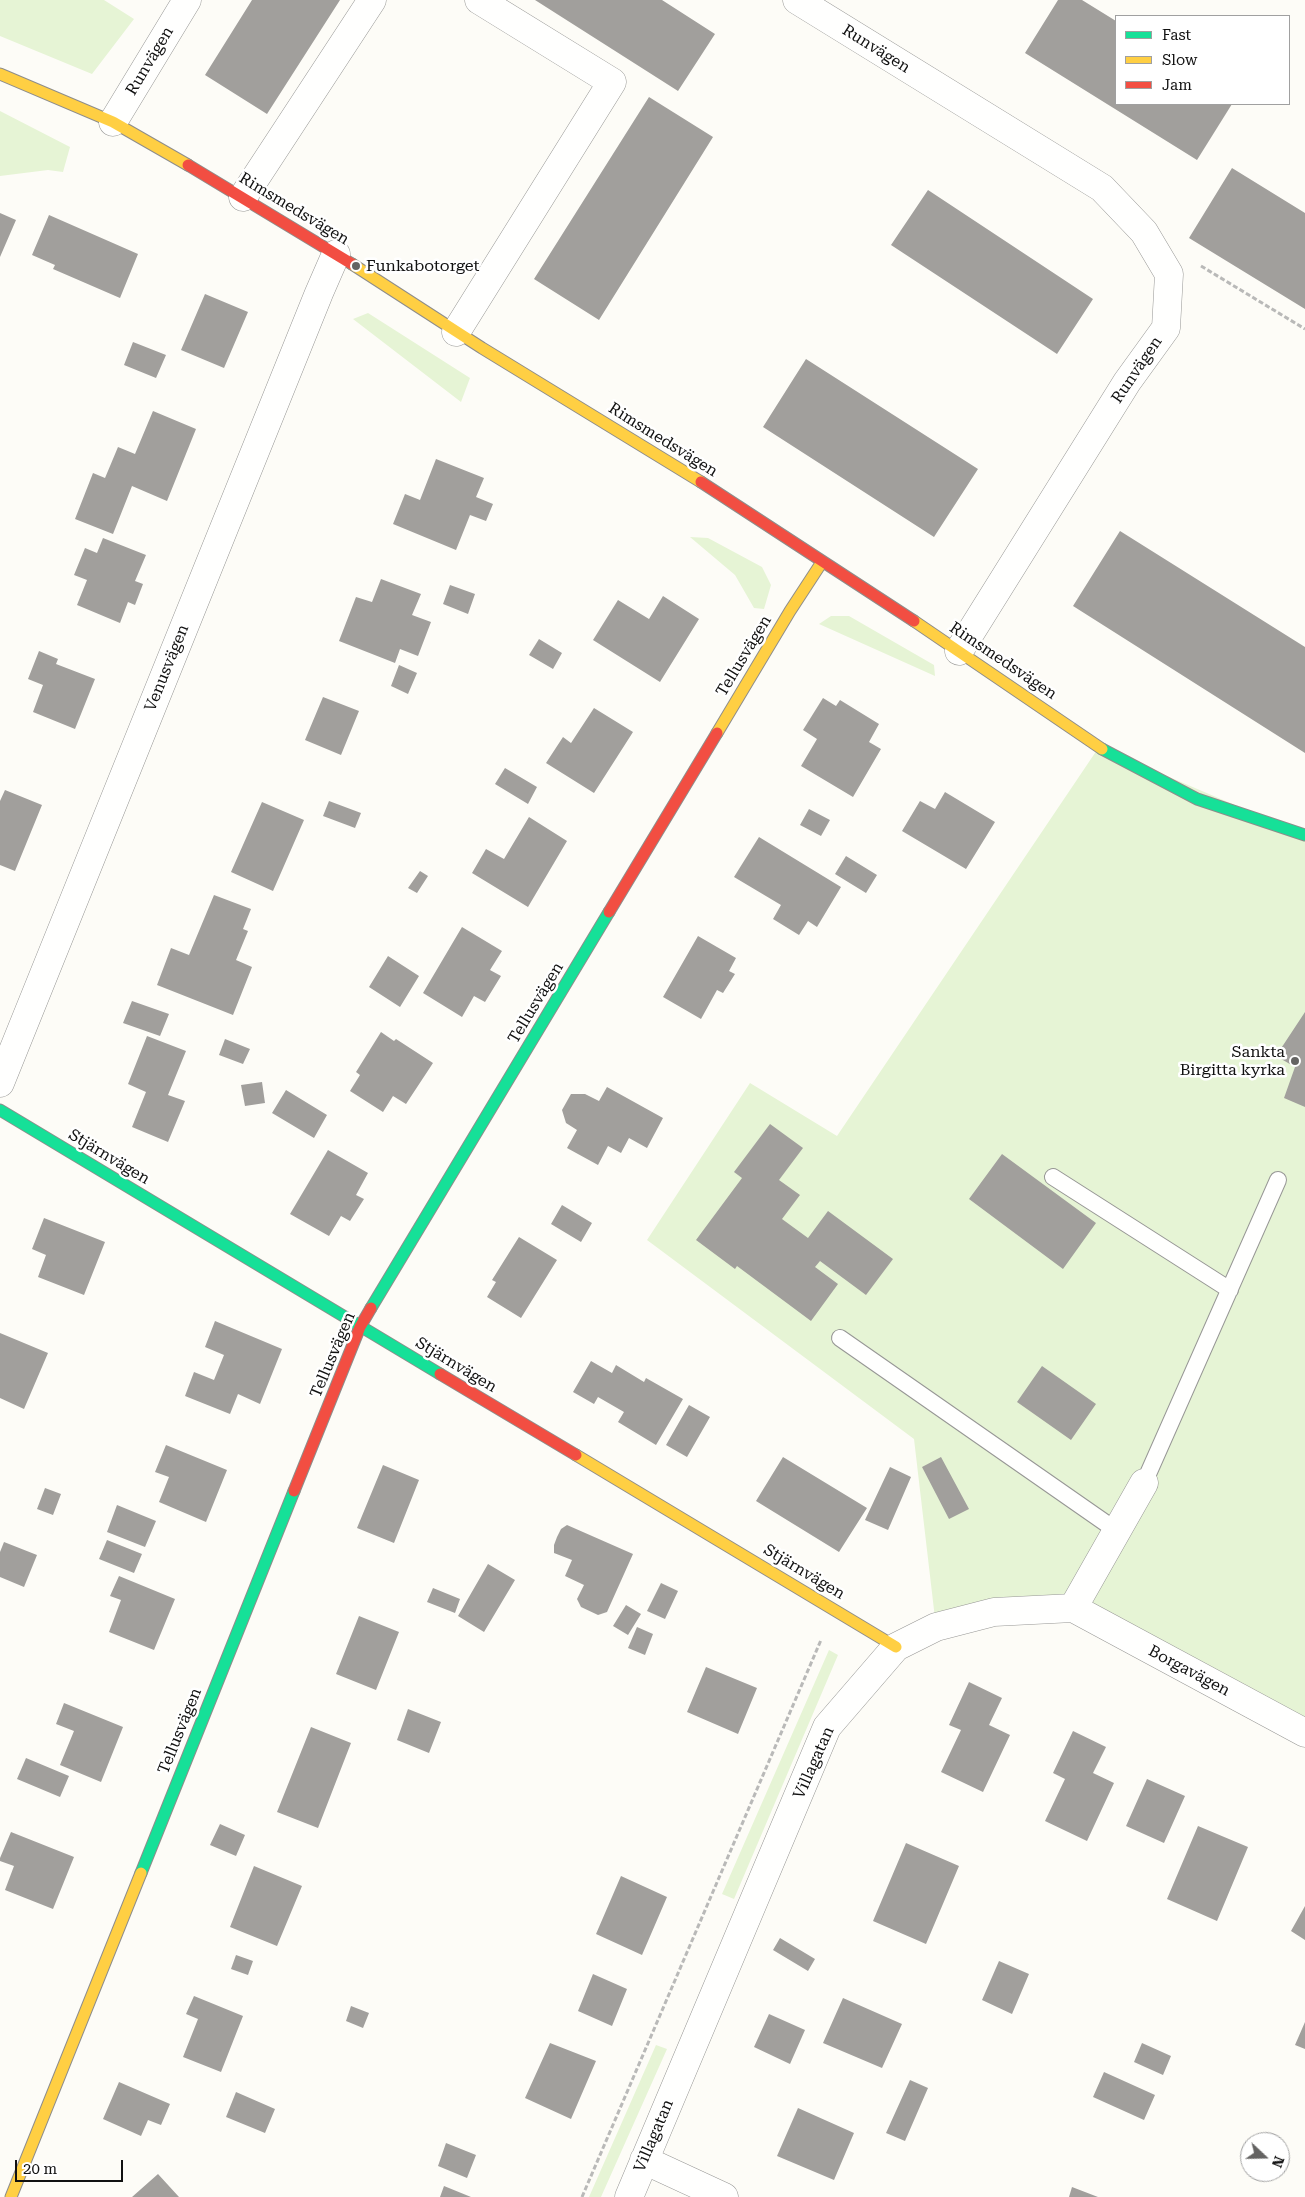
<!DOCTYPE html>
<html>
<head>
<meta charset="utf-8">
<style>
  body { margin:0 }
  #map { position:relative; width:1305px; height:2197px; overflow:hidden; background:#fdfcf7; font-family:"Roboto Serif",serif }
  canvas { display:block }
  .legend { position:absolute; left:1115px; top:15px; width:175px; height:90px; box-sizing:border-box; background:#fff; border:1px solid #a0a0a0; margin:0; padding:6px 9px; list-style:none; font-size:15px; color:#111 }
  .legend li { display:flex; align-items:center; gap:10px; height:25px }
  .legend b { width:25px; border:1px solid #a0a0a0 }
  .north { position:absolute; left:1240px; top:2132px; width:50px; height:50px; box-sizing:border-box; background:#fff; border:1px solid #a0a0a0; border-radius:50%; rotate:111deg; font-size:14px; font-weight:700; line-height:20px; text-align:center; color:#111 }
  .north::after { content:''; display:block; margin:auto; width:18px; height:22px; background:#646362; clip-path:polygon(50% 0,100% 100%,50% 72%,0 100%) }
  .scale { position:absolute; left:15px; top:2160px; width:108px; height:22px; box-sizing:border-box; border:2px solid #111; border-top:0; padding-left:6px; font-size:15px; line-height:18px; white-space:nowrap; color:#111; -webkit-text-stroke:4px #fff; paint-order:stroke }
</style>
</head>
<body>
<div id="map">
<canvas width="1305" height="2197"></canvas>
<ul class="legend">
<li><b style="height:6px;background:#16e098"></b>Fast</li>
<li><b style="height:6px;background:#ffcf43"></b>Slow</li>
<li><b style="height:6px;background:#f24e42"></b>Jam</li>
</ul>
<div class="north">N</div>
<div class="scale">20 m</div>
</div>
<script>
const g = document.querySelector('canvas').getContext('2d');
g.lineJoin = 'round';
function fill(path, color) {
  g.fillStyle = color;
  g.fill(path, 'evenodd');
}
function poly(rows) {
  const path = new Path2D();
  for (const r of rows) {
    path.moveTo(r[0], r[1]);
    for (let i = 2; i < r.length; i += 2) path.lineTo(r[i], r[i + 1]);
  }
  return path;
}
function strokePath(path, color, width, dash) {
  g.strokeStyle = color;
  g.lineWidth = width;
  g.lineCap = dash ? 'butt' : 'round';
  g.setLineDash(dash || []);
  g.stroke(path);
}
function label(font, color, halo, rows, align = 'center') {
  g.font = font + ' "Roboto Serif",serif';
  g.lineWidth = 5;
  g.setLineDash([]);
  g.textBaseline = 'middle';
  g.strokeStyle = halo;
  g.fillStyle = color;
  for (const [text, x, y, turn = 0] of rows) {
    g.save();
    g.translate(x, y);
    g.rotate((+turn || 0) * Math.PI / 180);
    g.textAlign = isNaN(turn) ? turn : align;
    if (halo) g.strokeText(text, 0, 0);
    g.fillText(text, 0, 0);
    g.restore();
  }
}
const green = poly([
  [0,0,104,0,134,19,92,74,0,36],
  [0,111,70,147,63,172,48,170,0,176],
  [368,313,470,378,461,402,353,319],
  [690,537,708,538,762,567,771,585,764,609,754,608,735,575],
  [831,616,849,616,934,665,935,676,819,624],
  [1099,747,1305,835,1305,1733,1073,1608,936,1627,914,1439,647,1240,750,1083,837,1136],
  [829,1650,838,1655,734,1899,722,1894],
  [656,2045,667,2049,601,2197,589,2197]
]);
const building = poly([
  [252,0,340,0,267,114,205,75],
  [535,0,662,0,715,34,678,91],
  [1058,0,1082,0,1116,21,1116,104,1232,104,1197,160,1025,53],
  [649,97,713,137,599,320,534,279],
  [1232,168,1305,213,1305,309,1189,238],
  [928,190,1093,299,1057,354,891,245],
  [0,213,16,220,0,257],
  [49,215,138,254,120,298,53,269,55,265,32,255],
  [205,294,248,312,224,368,181,350],
  [133,342,166,355,156,378,124,365],
  [806,359,978,469,934,537,763,427],
  [153,411,196,429,167,501,132,486,113,534,75,519,93,473,105,478,118,447,135,454],
  [436,459,484,478,476,497,493,504,486,521,470,515,456,550,393,524,405,494,420,500],
  [1120,531,1305,647,1305,753,1073,606],
  [103,538,146,555,135,581,143,584,135,605,128,602,120,623,77,605,87,580,74,575,85,548,97,553],
  [381,579,421,594,412,615,431,622,418,656,400,649,395,663,339,641,356,597,372,602],
  [450,585,475,594,468,614,443,604],
  [663,596,699,619,660,682,593,640,618,600,649,619],
  [539,639,562,653,553,669,529,655],
  [39,651,58,659,56,664,95,679,75,729,33,712,43,685,28,679],
  [399,665,417,673,408,694,391,686],
  [323,697,359,711,341,755,305,740],
  [823,698,836,706,840,700,879,724,869,742,881,749,853,797,801,766,817,739,803,730],
  [594,708,633,732,594,793,546,763,563,737,571,743],
  [505,768,537,787,528,804,495,784],
  [5,790,42,805,15,871,0,865,0,801],
  [945,792,995,822,966,869,902,831,920,801,935,809],
  [329,801,361,813,355,828,323,816],
  [262,802,304,820,273,891,231,872],
  [809,809,830,820,821,836,800,825],
  [529,817,567,841,528,907,472,873,486,849,504,859],
  [759,837,841,887,817,927,808,921,799,935,773,919,781,905,734,877],
  [846,856,877,875,866,893,835,874],
  [420,871,428,876,417,893,408,888],
  [214,895,251,909,243,929,248,931,236,960,252,967,233,1015,157,985,171,948,189,955],
  [462,927,502,951,490,970,501,976,485,1002,474,996,462,1017,423,993],
  [698,936,736,958,729,971,735,974,723,993,717,990,701,1019,663,997],
  [388,956,419,976,400,1007,369,987],
  [132,1001,169,1014,160,1036,123,1023],
  [1305,1012,1305,1107,1284,1098,1295,1067,1276,1056],
  [381,1032,394,1041,396,1039,433,1063,406,1104,393,1096,383,1112,350,1091,360,1075,356,1072],
  [147,1036,186,1051,168,1095,185,1101,168,1142,132,1127,146,1092,128,1084],
  [225,1039,250,1049,243,1064,219,1055],
  [262,1082,265,1103,245,1106,241,1085],
  [607,1087,663,1118,647,1148,629,1138,621,1153,608,1146,598,1165,567,1148,577,1130,566,1123,562,1110,571,1094,585,1094,599,1101],
  [286,1090,327,1115,314,1138,272,1113],
  [770,1124,803,1148,779,1180,800,1195,782,1219,808,1238,828,1211,893,1259,866,1295,820,1261,815,1267,838,1284,811,1321,737,1266,735,1269,696,1240,742,1178,734,1172],
  [328,1150,368,1173,356,1195,364,1199,350,1221,341,1216,329,1236,290,1214],
  [1002,1154,1096,1223,1063,1269,969,1199],
  [562,1205,592,1223,581,1242,551,1224],
  [44,1218,105,1242,84,1295,38,1277,46,1255,32,1249],
  [519,1237,557,1260,521,1318,487,1297,496,1282,492,1280],
  [215,1321,282,1349,260,1404,238,1394,230,1414,185,1396,194,1372,214,1380,224,1355,205,1347],
  [0,1333,48,1353,24,1409,0,1398],
  [591,1361,612,1373,616,1365,644,1382,646,1378,683,1399,656,1445,618,1422,624,1412,598,1397,594,1404,573,1392],
  [1042,1366,1096,1404,1071,1440,1017,1402],
  [689,1405,710,1417,687,1457,666,1445],
  [166,1445,227,1470,206,1522,159,1502,169,1477,155,1472],
  [783,1457,867,1508,839,1552,756,1501],
  [941,1457,969,1509,949,1519,922,1467],
  [383,1465,419,1480,394,1543,357,1528],
  [890,1467,911,1477,888,1530,865,1520],
  [45,1488,61,1494,53,1515,37,1509],
  [117,1505,156,1521,145,1547,107,1532],
  [567,1525,633,1554,607,1612,598,1615,581,1607,577,1599,584,1585,565,1576,572,1560,554,1553,554,1545,557,1537,561,1529],
  [107,1540,142,1554,134,1573,99,1559],
  [4,1542,37,1555,24,1587,0,1577,0,1552],
  [488,1564,515,1580,484,1632,458,1616],
  [119,1576,175,1599,154,1650,109,1632,121,1600,110,1596],
  [661,1583,678,1591,665,1619,647,1611],
  [433,1588,460,1599,455,1613,427,1602],
  [626,1605,641,1614,628,1635,613,1626],
  [359,1616,399,1632,376,1690,336,1674],
  [637,1627,653,1634,645,1655,628,1648],
  [706,1667,757,1688,738,1734,687,1712],
  [969,1682,1002,1698,989,1725,1010,1735,983,1792,941,1772,961,1730,949,1725],
  [64,1703,123,1727,101,1782,60,1765,74,1731,56,1724],
  [408,1709,441,1722,429,1753,397,1740],
  [311,1727,351,1743,318,1828,277,1812],
  [1073,1731,1106,1747,1093,1773,1114,1783,1087,1841,1045,1821,1065,1779,1053,1773],
  [26,1758,69,1776,60,1797,17,1779],
  [1147,1779,1185,1796,1164,1843,1126,1826],
  [220,1824,245,1835,236,1856,210,1845],
  [1198,1826,1248,1847,1217,1921,1167,1899],
  [11,1832,74,1857,53,1909,5,1890,14,1866,0,1861,0,1858],
  [906,1843,959,1866,926,1944,873,1921],
  [254,1866,302,1886,277,1946,230,1927],
  [621,1876,667,1897,642,1955,596,1934],
  [1305,1906,1305,1940,1291,1931],
  [780,1938,815,1959,808,1971,773,1950],
  [236,1955,253,1961,248,1975,231,1969],
  [999,1961,1029,1974,1012,2014,982,2000],
  [593,1974,627,1989,612,2026,578,2011],
  [194,1996,243,2016,221,2072,183,2057,198,2019,186,2014],
  [843,1998,902,2024,882,2068,823,2043],
  [351,2006,369,2013,363,2028,346,2021],
  [769,2014,805,2030,790,2064,754,2047],
  [1305,2022,1305,2049,1295,2045],
  [550,2043,596,2061,571,2119,525,2098],
  [1142,2043,1171,2056,1163,2075,1134,2062],
  [1104,2072,1155,2095,1144,2120,1093,2097],
  [910,2080,928,2088,905,2141,886,2133],
  [119,2082,170,2104,161,2125,148,2120,141,2136,103,2119],
  [236,2092,275,2109,265,2133,226,2117],
  [798,2108,854,2133,834,2180,777,2156],
  [446,2143,476,2155,467,2178,438,2166],
  [158,2174,179,2197,132,2197],
  [444,2186,471,2197,440,2197],
  [1072,2187,1098,2197,1069,2197]
]);
const path = poly([
  [1201,266,1305,329],
  [582,2197,821,1640]
]);
const lane = poly([
  [1053,1177,1230,1290],
  [840,1338,1117,1531],
  [1144,1483,1278,1180]
]);
const street = poly([
  [797,0,1102,188,1144,232,1169,274,1166,328,1127,382,959,651],
  [113,122,187,0],
  [243,197,372,0],
  [456,332,612,82,479,0],
  [0,1083,319,293,336,254],
  [1073,1608,1305,1733],
  [644,2160,724,2197],
  [629,2197,827,1727,896,1647,936,1627,994,1612,1073,1608,1144,1483]
]);
const fast = poly([
  [1102,749,1197,799,1305,835],
  [0,1110,440,1374],
  [371,1308,609,912],
  [141,1873,294,1491]
]);
const slow = poly([
  [0,74,113,122,188,165],
  [352,264,482,348,701,482],
  [914,621,1102,749],
  [717,733,790,611,822,562],
  [576,1455,896,1647],
  [11,2197,141,1873]
]);
const jam = poly([
  [188,165,352,264],
  [701,482,914,621],
  [609,912,717,733],
  [440,1374,576,1455],
  [294,1491,360,1327,371,1308]
]);
const markers = [
  [356,266,5,"#646362"],
  [1295,1061,5,"#646362"]
];
const streetNames = [
  ["Runvägen",876,49,32],
  ["Runvägen",150,61,-59],
  ["Rimsmedsvägen",294,209,31],
  ["Runvägen",1137,370,-56],
  ["Rimsmedsvägen",663,440,32],
  ["Tellusvägen",744,656,-59],
  ["Rimsmedsvägen",1003,661,34],
  ["Venusvägen",167,668,-68],
  ["Tellusvägen",536,1003,-59],
  ["Stjärnvägen",109,1157,31],
  ["Tellusvägen",333,1355,-67],
  ["Stjärnvägen",456,1365,31],
  ["Stjärnvägen",804,1572,31],
  ["Borgavägen",1189,1671,28],
  ["Tellusvägen",180,1731,-68],
  ["Villagatan",814,1763,-66],
  ["Villagatan",654,2136,-67]
];
const poiNames = [
  ["Funkabotorget",366,266],
  ["Sankta",1285,1052,"right"],
  ["Birgitta kyrka",1285,1070,"right"]
];
fill(green, '#e6f4d5');
fill(building, '#a19f9c');
strokePath(lane, '#979795', 18);
strokePath(street, '#979795', 29);
strokePath(fast, '#8e8d8b', 13);
strokePath(slow, '#8e8d8b', 13);
strokePath(jam, '#8e8d8b', 13);
strokePath(path, '#b9b9b8', 3, [5, 2.5]);
strokePath(lane, '#fffffe', 16);
strokePath(street, '#fffffe', 28);
strokePath(fast, '#16e098', 11);
strokePath(slow, '#ffcf43', 11);
strokePath(jam, '#f24e42', 11);
for (const [x, y, r, color] of markers) {
  const dot = new Path2D();
  dot.arc(x, y, r, 0, 2 * Math.PI);
  g.fillStyle = color;
  g.fill(dot);
  strokePath(dot, '#fff', 2);
}
label('16px', '#111', '#fff', streetNames);
label('16px', '#111', '#fff', poiNames, 'left');
</script>
</body>
</html>
